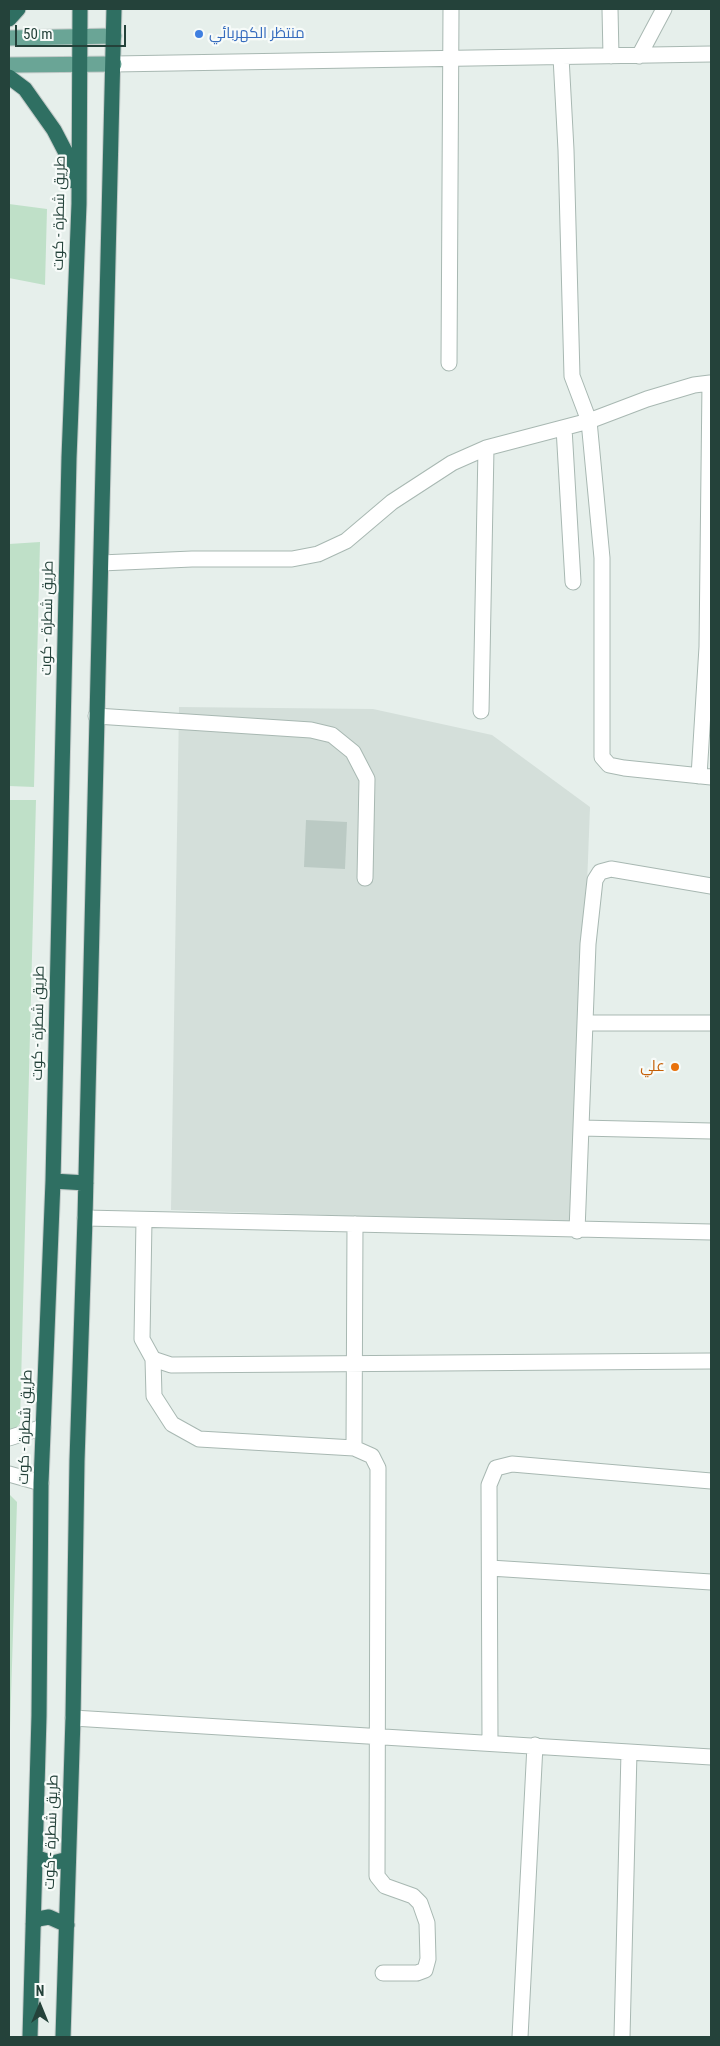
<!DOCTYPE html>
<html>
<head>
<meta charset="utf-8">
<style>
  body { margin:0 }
  #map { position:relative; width:720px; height:2046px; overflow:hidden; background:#e6efeb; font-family:"Roboto Condensed",sans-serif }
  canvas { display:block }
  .frame { position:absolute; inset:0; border:10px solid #24423a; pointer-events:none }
  .north { position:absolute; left:15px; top:1981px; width:50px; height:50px; -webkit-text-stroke:4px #f7fbf9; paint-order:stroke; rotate:0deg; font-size:14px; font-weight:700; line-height:20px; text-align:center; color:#24423a }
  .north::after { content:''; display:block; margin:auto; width:18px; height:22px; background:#24423a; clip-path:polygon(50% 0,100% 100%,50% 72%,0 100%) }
  .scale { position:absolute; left:15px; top:25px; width:111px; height:22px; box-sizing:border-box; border:2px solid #24423a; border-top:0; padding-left:6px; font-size:15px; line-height:18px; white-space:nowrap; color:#24423a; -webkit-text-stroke:4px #f7fbf9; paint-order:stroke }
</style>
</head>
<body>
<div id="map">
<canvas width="720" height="2046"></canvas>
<div class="frame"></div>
<div class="north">N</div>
<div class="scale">50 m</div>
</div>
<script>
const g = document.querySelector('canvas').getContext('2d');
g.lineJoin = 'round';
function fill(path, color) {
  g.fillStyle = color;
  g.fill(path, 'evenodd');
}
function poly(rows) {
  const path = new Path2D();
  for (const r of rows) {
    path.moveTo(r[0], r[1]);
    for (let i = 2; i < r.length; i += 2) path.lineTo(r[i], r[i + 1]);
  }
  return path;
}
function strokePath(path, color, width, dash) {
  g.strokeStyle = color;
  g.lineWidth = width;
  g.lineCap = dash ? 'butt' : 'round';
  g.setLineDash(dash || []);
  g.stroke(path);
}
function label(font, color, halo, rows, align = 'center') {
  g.font = font + ' "Roboto Condensed",Cairo,sans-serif';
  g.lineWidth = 4.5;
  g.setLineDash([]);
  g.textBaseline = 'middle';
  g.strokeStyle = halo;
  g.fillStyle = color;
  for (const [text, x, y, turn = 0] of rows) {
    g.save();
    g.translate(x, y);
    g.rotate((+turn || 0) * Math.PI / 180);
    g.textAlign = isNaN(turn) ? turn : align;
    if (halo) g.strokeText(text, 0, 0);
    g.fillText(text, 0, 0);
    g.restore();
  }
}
const built = poly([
  [179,707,373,709,492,735,590,807,574,1223,171,1210]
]);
const green = poly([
  [9,204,47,209,45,285,9,278],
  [40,542,34,787,9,786,9,544],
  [9,800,36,800,20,1423,14,1433,9,1435],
  [9,1494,17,1502,9,1763]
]);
const building = poly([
  [306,820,347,822,345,869,304,867]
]);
const minor = poly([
  [610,9,611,56],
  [639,56,664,9],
  [561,57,566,150,572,376,589,421,602,558,602,757,609,765,624,768,711,777],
  [114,64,711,54],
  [449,363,451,9],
  [564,428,573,582],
  [101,563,192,559,292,559,318,554,346,541,392,502,452,463,486,448,589,421,647,399,694,385,710,383,707,647,699,776],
  [481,711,486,448],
  [96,716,311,730,332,735,353,752,367,779,365,878],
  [585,1023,711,1023],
  [581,1128,711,1131],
  [85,1218,711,1232],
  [144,1220,142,1339,153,1359,171,1365,711,1361],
  [577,1231,588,944,595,880,600,872,611,869,711,886],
  [153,1359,154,1396,172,1424,199,1439,354,1448,372,1456,378,1468,377,1876,385,1886,413,1896,420,1903,427,1923,428,1959,425,1970,417,1973,383,1973],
  [9,1438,43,1427],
  [354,1448,355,1224],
  [9,1474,41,1483],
  [490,1568,711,1582],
  [73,1718,711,1757],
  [490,1742,489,1485,496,1468,512,1464,711,1481],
  [520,2037,535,1745],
  [622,2037,629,1752]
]);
const major = poly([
  [9,38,114,36],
  [9,65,114,64]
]);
const highway = poly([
  [9,19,18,9],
  [9,77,25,89,54,130,67,155,73,181],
  [53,1181,86,1183],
  [35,1857,53,1863,68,1859],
  [33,1924,38,1919,49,1917,67,1925],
  [30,2037,39,1716,41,1483,53,1181,69,458,79,204,80,9],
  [63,2037,73,1718,77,1461,85,1218,114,9]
]);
const markers = [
  [199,34,5,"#3f7fe0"],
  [675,1067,5,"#e8710a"]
];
const shopNames = [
  ["منتظر الكهربائي",209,34]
];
const streetNames = [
  ["طريق شطرة - كوت",60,213,-89],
  ["طريق شطرة - كوت",48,618,-89],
  ["طريق شطرة - كوت",39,1023,-89],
  ["طريق شطرة - كوت",26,1427,-88],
  ["طريق شطرة - كوت",52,1832,-88]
];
const foodNames = [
  ["علي",665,1067]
];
fill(built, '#d4dfda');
fill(green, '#bfe0c8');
fill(building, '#bbcac4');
strokePath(minor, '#a8b8b2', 17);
strokePath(major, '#c2cac8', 17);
strokePath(highway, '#c2cac8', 17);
strokePath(minor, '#fff', 15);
strokePath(major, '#6aa596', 15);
strokePath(highway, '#2f6f62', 15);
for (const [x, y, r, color] of markers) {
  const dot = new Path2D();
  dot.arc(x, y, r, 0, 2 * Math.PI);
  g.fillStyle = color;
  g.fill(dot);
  strokePath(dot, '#f7fbf9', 2);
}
label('15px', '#366cbe', '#f7fbf9', shopNames, 'left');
label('15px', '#24423a', '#f7fbf9', streetNames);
label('15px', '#c56008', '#f7fbf9', foodNames, 'right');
</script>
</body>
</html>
